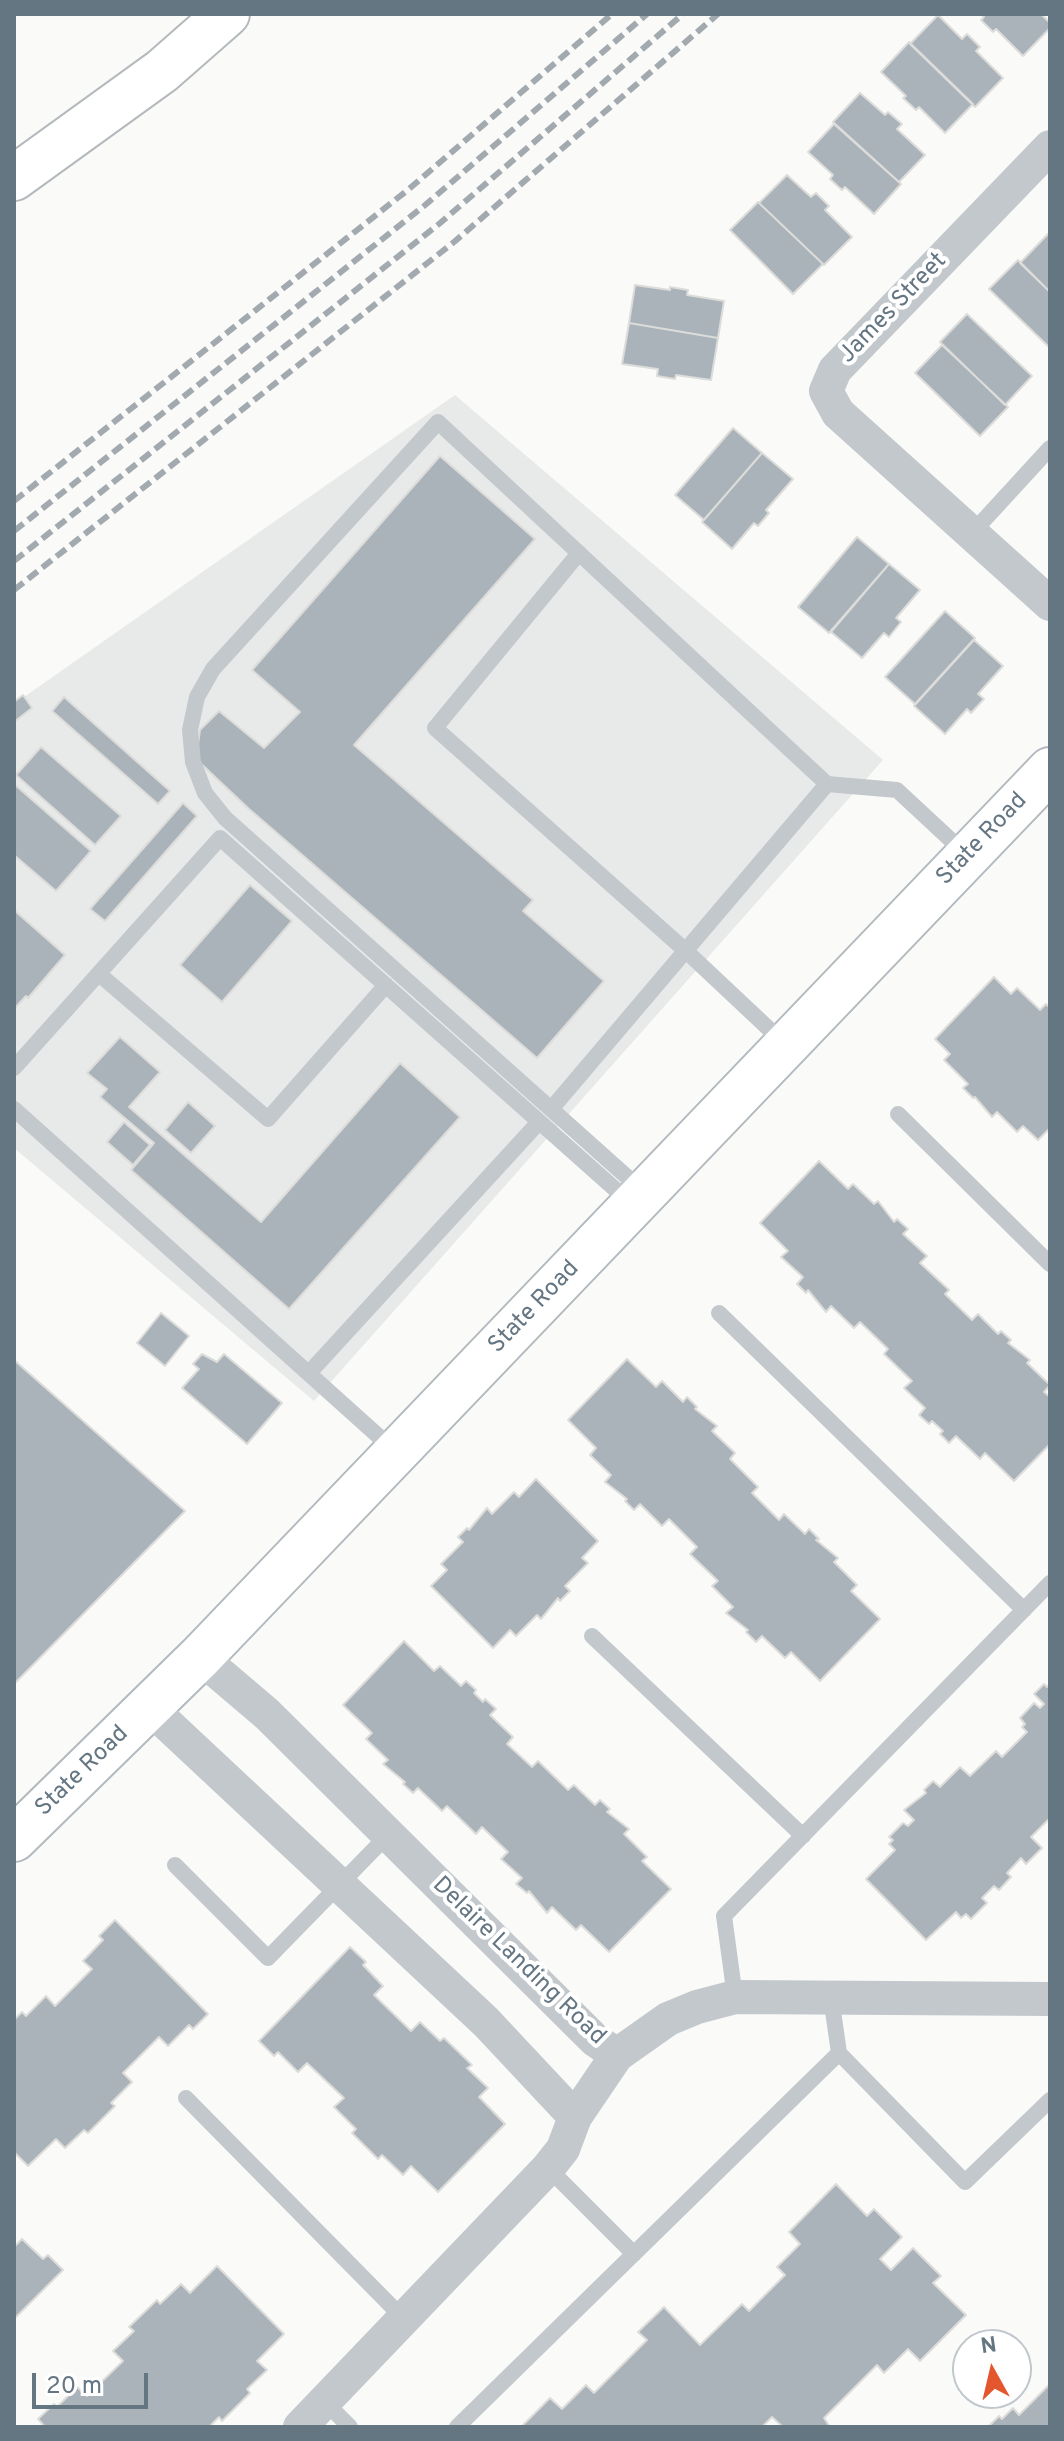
<!DOCTYPE html>
<html>
<head>
<meta charset="utf-8">
<style>
  body { margin:0 }
  #map { position:relative; width:1064px; height:2441px; overflow:hidden; background:#fafaf8; font-family:Overpass,sans-serif }
  canvas { display:block }
  .frame { position:absolute; inset:0; border:16px solid #657683; pointer-events:none }
  .north { position:absolute; left:952px; top:2329px; width:80px; height:80px; box-sizing:border-box; background:#fff; border:2px solid #c1c8cd; border-radius:50%; rotate:352deg; font-size:22px; font-weight:700; line-height:32px; text-align:center; color:#657683 }
  .north::after { content:''; display:block; margin:auto; width:28px; height:36px; background:#e4572e; clip-path:polygon(50% 0,100% 100%,50% 72%,0 100%) }
  .scale { position:absolute; left:32px; top:2373px; width:116px; height:36px; box-sizing:border-box; border:4px solid #657683; border-top:0; padding-left:10px; font-size:24px; line-height:28px; white-space:nowrap; color:#657683; -webkit-text-stroke:6px #fff; paint-order:stroke }
</style>
</head>
<body>
<div id="map">
<canvas width="1064" height="2441"></canvas>
<div class="frame"></div>
<div class="north">N</div>
<div class="scale">20 m</div>
</div>
<script>
const g = document.querySelector('canvas').getContext('2d');
g.lineJoin = 'round';
function fill(path, color) {
  g.fillStyle = color;
  g.fill(path, 'evenodd');
}
function poly(rows) {
  const path = new Path2D();
  for (const r of rows) {
    path.moveTo(r[0], r[1]);
    for (let i = 2; i < r.length; i += 2) path.lineTo(r[i], r[i + 1]);
  }
  return path;
}
function strokePath(path, color, width, dash) {
  g.strokeStyle = color;
  g.lineWidth = width;
  g.lineCap = dash ? 'butt' : 'round';
  g.setLineDash(dash || []);
  g.stroke(path);
}
function label(font, color, halo, rows, align = 'center') {
  g.font = font + ' Overpass,sans-serif';
  g.lineWidth = 8;
  g.setLineDash([]);
  g.textBaseline = 'middle';
  g.strokeStyle = halo;
  g.fillStyle = color;
  for (const [text, x, y, turn = 0] of rows) {
    g.save();
    g.translate(x, y);
    g.rotate((+turn || 0) * Math.PI / 180);
    g.textAlign = isNaN(turn) ? turn : align;
    if (halo) g.strokeText(text, 0, 0);
    g.fillText(text, 0, 0);
    g.restore();
  }
}
const built = poly([
  [455,395,883,760,314,1401,14,1148,14,704]
]);
const building = poly([
  [981,14,1041,14,1050,23,1050,28,1023,56,996,29,993,32,981,20,984,17,981,14],
  [938,15,962,39,967,34,980,47,976,51,1003,78,975,107,910,44,938,15],
  [909,42,973,104,945,133,919,107,916,110,903,98,906,96,881,72,909,42],
  [860,93,885,115,888,112,902,124,897,129,925,155,899,182,833,122,860,93],
  [834,124,901,184,874,214,845,187,842,190,830,179,833,175,808,152,834,124],
  [787,175,811,197,816,193,829,206,825,210,852,237,824,265,759,203,787,175],
  [758,202,823,264,793,294,730,230,758,202],
  [1048,234,1050,236,1050,292,1020,263,1048,234],
  [1018,260,1050,292,1050,348,989,289,1018,260],
  [635,285,670,290,670,287,688,290,687,295,724,301,718,338,629,323,635,285],
  [967,314,1032,376,1005,405,940,342,967,314],
  [629,323,718,338,711,380,676,375,675,379,657,376,658,369,622,364,629,323],
  [942,345,1008,407,980,436,915,373,942,345],
  [733,428,762,453,704,520,675,495,733,428],
  [762,453,793,479,766,510,769,513,758,526,754,523,732,549,702,522,762,453],
  [440,456,535,539,354,745,533,900,523,911,604,981,537,1058,248,808,196,759,200,730,219,711,264,748,300,712,252,670,440,456],
  [857,537,889,564,829,633,798,607,857,537],
  [889,564,920,590,896,618,901,622,889,637,884,633,862,658,831,632,889,564],
  [945,611,975,638,915,704,885,677,945,611],
  [974,640,1003,666,978,694,984,699,971,713,967,709,945,734,914,706,974,640],
  [23,695,32,708,14,722,14,702,23,695],
  [64,697,170,791,158,804,52,711,64,697],
  [41,747,121,816,95,845,16,775,41,747],
  [14,784,91,851,56,891,14,855,14,784],
  [183,803,197,816,105,921,90,909,183,803],
  [250,885,292,921,222,1002,180,965,250,885],
  [14,910,65,955,28,998,26,996,14,1009,14,910],
  [994,977,1011,994,1017,988,1040,1010,1046,1004,1050,1008,1050,1128,1038,1140,1023,1126,1017,1132,997,1112,992,1117,975,1097,973,1098,963,1088,968,1084,944,1060,950,1054,935,1039,994,977],
  [120,1037,160,1072,129,1107,261,1222,400,1063,460,1117,289,1309,131,1170,154,1143,100,1097,107,1089,87,1073,120,1037],
  [188,1102,215,1126,191,1153,165,1130,188,1102],
  [124,1122,150,1145,133,1165,107,1142,124,1122],
  [819,1161,848,1189,853,1184,874,1204,878,1201,894,1222,897,1219,908,1229,903,1234,927,1256,920,1263,949,1290,945,1294,972,1320,978,1314,998,1334,1001,1331,1011,1340,1008,1343,1030,1360,1027,1363,1050,1385,1044,1392,1050,1397,1050,1444,1014,1481,985,1453,980,1459,956,1436,949,1443,940,1434,943,1431,932,1421,929,1424,919,1415,925,1408,904,1388,912,1381,884,1354,888,1349,860,1322,854,1328,831,1306,826,1312,808,1290,806,1293,797,1284,803,1277,781,1257,788,1251,760,1223,819,1161],
  [161,1313,189,1336,165,1366,137,1343,161,1313],
  [202,1354,217,1362,224,1354,282,1403,247,1444,182,1388,199,1369,193,1364,202,1354],
  [627,1359,656,1387,662,1381,683,1402,687,1397,697,1407,695,1409,717,1426,712,1431,735,1453,730,1459,758,1487,752,1493,779,1520,784,1514,805,1534,809,1529,819,1539,816,1540,838,1558,834,1562,857,1585,851,1591,880,1619,820,1681,791,1652,785,1658,762,1636,756,1642,746,1632,748,1630,726,1613,733,1607,712,1586,718,1581,690,1554,697,1547,669,1519,662,1526,640,1504,634,1510,625,1501,627,1499,605,1482,611,1475,590,1455,596,1448,568,1420,627,1359],
  [14,1360,185,1511,14,1684,14,1360],
  [536,1479,598,1541,582,1558,588,1563,565,1586,570,1591,560,1601,558,1598,541,1619,537,1615,516,1636,510,1630,493,1648,431,1586,447,1570,441,1564,463,1542,458,1537,467,1528,469,1530,487,1508,492,1514,514,1492,519,1497,536,1479],
  [404,1641,434,1671,440,1666,461,1686,466,1681,476,1690,474,1693,483,1702,485,1699,496,1709,490,1715,513,1737,507,1744,532,1767,538,1761,568,1790,574,1785,595,1805,600,1800,610,1809,607,1812,629,1829,624,1834,647,1857,642,1861,671,1889,609,1952,581,1925,576,1930,552,1907,547,1913,529,1891,527,1893,516,1884,522,1878,501,1859,508,1852,482,1827,476,1834,447,1806,442,1811,418,1788,413,1793,403,1784,405,1782,383,1764,388,1760,366,1739,372,1733,343,1705,404,1641],
  [1050,1683,1050,1818,1031,1837,1042,1848,1026,1864,1021,1858,1007,1873,1011,1877,999,1890,994,1886,982,1898,987,1903,971,1919,966,1914,961,1918,956,1912,926,1940,866,1879,895,1850,889,1844,893,1840,889,1837,903,1823,908,1826,914,1820,904,1810,926,1793,924,1790,933,1781,940,1787,960,1767,970,1776,996,1751,1002,1757,1027,1732,1022,1727,1025,1724,1020,1718,1034,1703,1040,1708,1044,1704,1034,1694,1044,1684,1047,1687,1050,1683],
  [115,1920,208,2014,193,2029,189,2025,168,2046,159,2037,123,2073,132,2082,111,2103,115,2106,88,2133,84,2130,65,2148,56,2139,28,2166,14,2152,14,2020,22,2012,26,2016,46,1996,55,2006,92,1969,83,1961,103,1940,99,1936,115,1920],
  [350,1947,366,1962,363,1965,383,1986,374,1995,411,2031,420,2022,440,2041,444,2038,472,2065,467,2068,488,2088,479,2097,505,2124,438,2192,411,2166,403,2175,382,2155,378,2159,352,2133,356,2129,334,2107,344,2098,307,2063,298,2072,278,2052,274,2056,259,2041,350,1947],
  [836,2184,867,2216,874,2209,902,2237,880,2259,891,2270,913,2248,941,2276,933,2283,966,2315,920,2361,908,2349,884,2373,877,2365,824,2418,830,2427,783,2427,772,2417,762,2427,521,2427,550,2398,562,2409,586,2385,594,2393,647,2340,638,2332,664,2307,700,2345,742,2304,749,2311,785,2275,777,2267,800,2244,789,2232,836,2184],
  [22,2239,43,2259,48,2255,63,2270,14,2319,14,2247,22,2239],
  [217,2266,284,2334,257,2361,267,2370,247,2389,250,2393,222,2421,219,2417,209,2427,45,2427,38,2419,54,2404,57,2407,77,2387,87,2396,123,2361,113,2351,134,2331,129,2327,157,2300,160,2304,181,2284,190,2293,217,2266],
  [1050,2384,1050,2427,989,2426,999,2416,1002,2419,1013,2408,1019,2415,1050,2384]
]);
const lane = poly([
  [972,533,1050,448],
  [579,553,435,728,686,951,785,1044],
  [99,974,268,1119,386,985],
  [14,1068,220,838,633,1205],
  [552,1108,827,784],
  [14,1109,395,1451],
  [898,1114,1050,1264],
  [645,1193,225,818,205,793,193,762,190,730,197,697,213,669,438,422,827,784,897,790,967,855],
  [719,1313,1024,1610],
  [309,1373,539,1122],
  [592,1636,803,1836],
  [175,1865,268,1958,388,1835],
  [735,1997,724,1916,1050,1583],
  [839,2053,965,2182,1050,2100],
  [186,2098,405,2320],
  [548,2168,634,2254],
  [325,2402,350,2427],
  [457,2427,839,2053,831,1997]
]);
const street = poly([
  [1050,147,835,370,826,391,838,413,1050,604],
  [200,1657,267,1714,595,2040,617,2055],
  [150,1708,486,2022,575,2117],
  [300,2427,548,2168,563,2149,575,2117,617,2055,668,2019,697,2007,735,1997,1050,1999]
]);
const secondary = poly([
  [14,1839,200,1657,1050,770]
]);
const highway = poly([
  [14,178,162,71,227,14]
]);
const rail = poly([
  [14,501,409,189,612,14],
  [14,531,424,206,647,14],
  [14,561,439,224,683,14],
  [14,590,454,242,718,14]
]);
const streetNames = [
  ["James Street",894,309,-46],
  ["State Road",983,840,-46],
  ["State Road",535,1308,-46],
  ["State Road",83,1772,-44],
  ["Delaire Landing Road",518,1962,44]
];
fill(built, '#e8e9e9');
fill(building, '#aab3b9');
strokePath(building, '#dcdcda', 2);
strokePath(secondary, '#b3babf', 48);
strokePath(highway, '#b4b9bd', 48);
strokePath(lane, '#c3c8cc', 16);
strokePath(street, '#c3c8cc', 34);
strokePath(secondary, '#fff', 44);
strokePath(highway, '#fff', 44);
strokePath(rail, '#a2aab0', 6, [12, 6]);
label('24px', '#657683', '#fff', streetNames);
</script>
</body>
</html>
